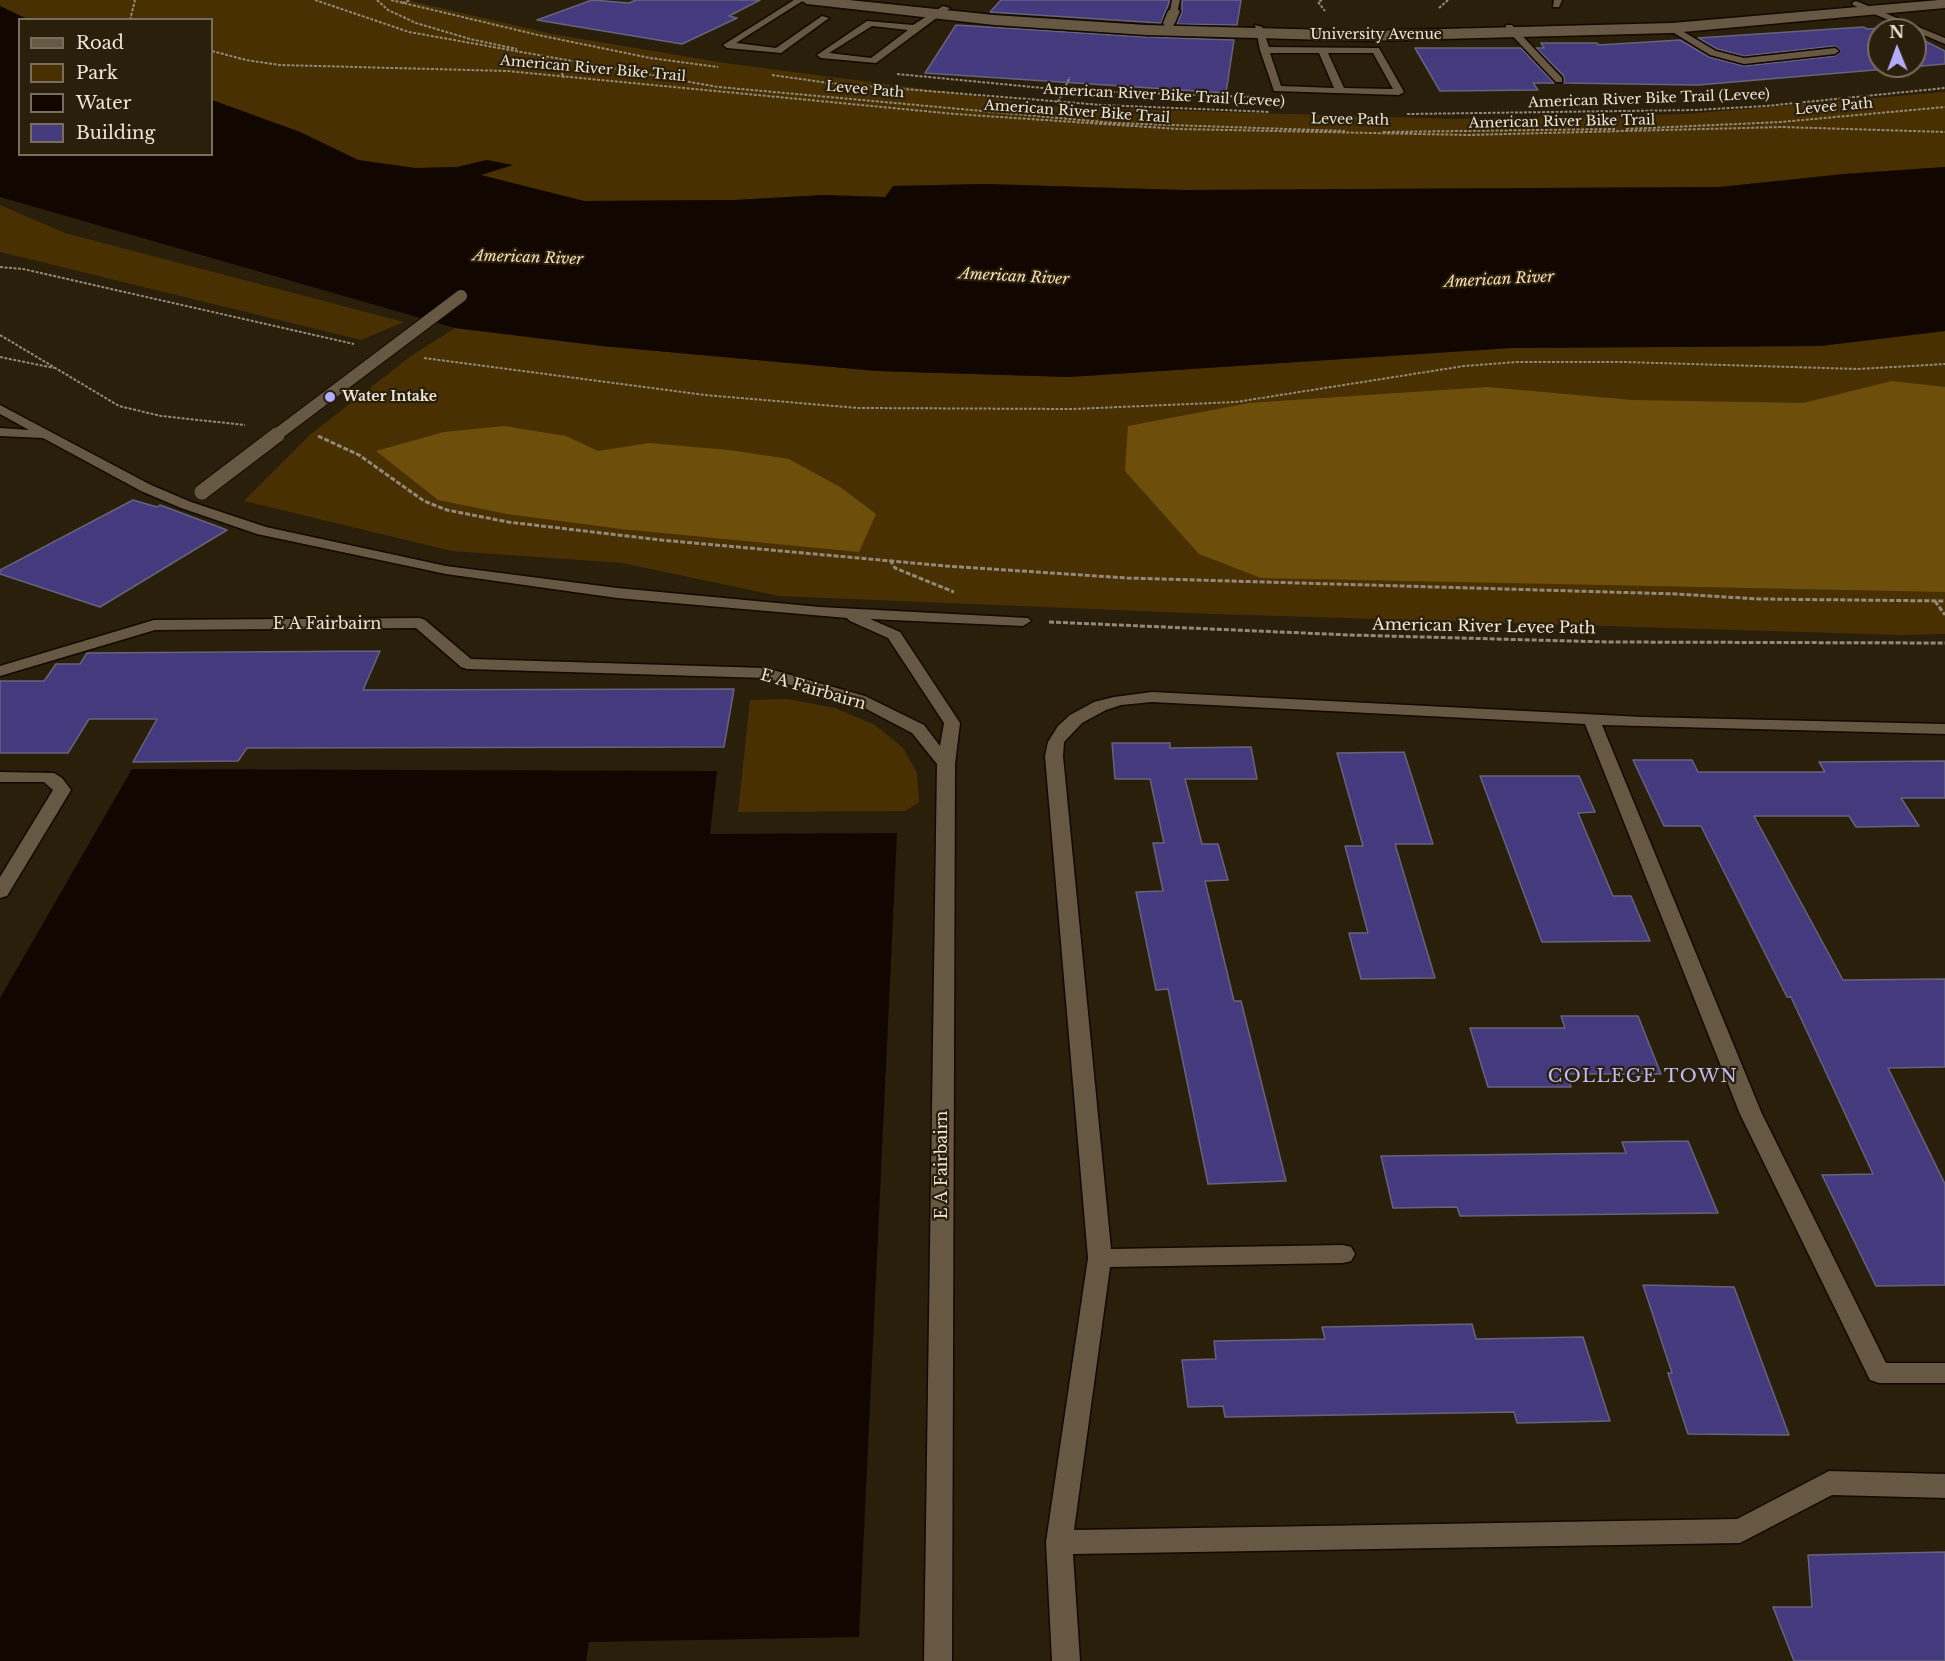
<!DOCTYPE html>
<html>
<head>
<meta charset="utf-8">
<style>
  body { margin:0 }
  #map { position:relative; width:1945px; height:1661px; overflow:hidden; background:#2a1f0b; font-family:"Libre Baskerville",serif }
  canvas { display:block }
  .legend { position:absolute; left:18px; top:18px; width:195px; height:138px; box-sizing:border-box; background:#2a1f0b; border:2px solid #786e5d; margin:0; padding:8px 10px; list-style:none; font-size:18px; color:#ece5d8 }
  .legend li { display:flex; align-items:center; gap:12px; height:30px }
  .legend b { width:30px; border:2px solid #786e5d }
  .north { position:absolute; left:1867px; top:18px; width:60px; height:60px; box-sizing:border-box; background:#2a1f0b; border:2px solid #786e5d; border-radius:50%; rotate:359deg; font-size:16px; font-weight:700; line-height:24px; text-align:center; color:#ece5d8 }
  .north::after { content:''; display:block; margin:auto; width:21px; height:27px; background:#b3adf9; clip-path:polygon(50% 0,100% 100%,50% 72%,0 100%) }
</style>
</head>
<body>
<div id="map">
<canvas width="1945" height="1661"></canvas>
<ul class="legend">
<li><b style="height:8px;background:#665843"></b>Road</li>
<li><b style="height:16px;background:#483002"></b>Park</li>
<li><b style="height:16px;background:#120600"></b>Water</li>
<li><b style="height:16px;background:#443a7d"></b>Building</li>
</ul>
<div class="north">N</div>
</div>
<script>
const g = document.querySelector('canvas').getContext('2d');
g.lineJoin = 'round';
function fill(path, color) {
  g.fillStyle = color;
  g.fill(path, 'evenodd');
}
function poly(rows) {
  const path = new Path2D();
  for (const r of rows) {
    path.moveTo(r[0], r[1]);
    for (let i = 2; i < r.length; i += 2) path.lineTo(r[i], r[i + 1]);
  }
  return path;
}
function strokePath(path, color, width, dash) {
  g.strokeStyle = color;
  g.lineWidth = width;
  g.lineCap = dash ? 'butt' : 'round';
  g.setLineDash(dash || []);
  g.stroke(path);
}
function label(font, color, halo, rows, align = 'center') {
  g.font = font + ' "Libre Baskerville",serif';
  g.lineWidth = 4.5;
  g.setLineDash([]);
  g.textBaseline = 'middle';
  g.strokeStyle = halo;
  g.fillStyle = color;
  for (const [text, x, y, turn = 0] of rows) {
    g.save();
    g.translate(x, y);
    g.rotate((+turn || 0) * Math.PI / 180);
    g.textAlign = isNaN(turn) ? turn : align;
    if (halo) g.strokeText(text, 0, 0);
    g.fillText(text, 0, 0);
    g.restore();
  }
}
const green = poly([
  [0,0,406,0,552,34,725,63,1061,107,1454,119,1686,114,1945,92,1945,167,1844,174,1720,187,1184,190,985,184,894,186,886,197,823,195,735,200,584,201,479,175,487,160,457,167,415,168,358,160,300,132,212,100,212,20,27,19,0,6],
  [0,205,65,233,404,322,361,340,0,252],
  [455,328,602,346,877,371,1069,377,1511,348,1820,346,1945,331,1945,634,1900,635,1214,614,779,596,622,563,452,551,244,501,311,434,411,356],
  [787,699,835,708,875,725,903,748,917,773,919,802,905,811,738,812,750,700]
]);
const forest = poly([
  [1892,381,1945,387,1945,592,1261,578,1199,554,1125,471,1128,426,1249,403,1487,387,1632,400,1803,403],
  [504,426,566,436,598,451,649,443,729,450,789,459,840,487,876,514,859,552,621,529,507,514,438,500,376,451,444,432]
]);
const water = poly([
  [0,6,27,19,20,20,20,154,212,154,212,100,300,132,358,160,415,168,457,167,487,160,513,165,481,175,584,201,735,200,823,195,885,197,893,186,985,184,1184,190,1720,187,1844,174,1945,167,1945,331,1820,346,1511,348,1069,377,877,371,602,346,455,328,0,197],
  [132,769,717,771,710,834,897,833,859,1637,589,1642,586,1661,0,1661,0,998]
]);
const building = poly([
  [592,0,629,3,636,0,760,0,729,16,737,18,682,44,537,20,592,0],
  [1001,0,1170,0,1161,23,990,12,1001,0],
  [1182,0,1241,0,1237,25,1177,24,1182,12,1182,0],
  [956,25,1146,37,1234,40,1226,93,925,73,956,25],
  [1863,27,1868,29,1896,27,1902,30,1879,30,1879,66,1915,66,1915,36,1945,51,1945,64,1698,85,1564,83,1564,76,1536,48,1544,48,1541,43,1597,43,1599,45,1680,40,1709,57,1744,66,1835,56,1841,51,1835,46,1744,56,1717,49,1698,38,1863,27],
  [1415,48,1521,48,1554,83,1533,83,1538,90,1440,91,1415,48],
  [133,500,157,507,160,505,227,530,100,607,0,574,0,570,133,500],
  [380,651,363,690,734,689,724,747,247,748,238,761,133,762,157,719,89,719,68,753,0,753,0,681,44,681,56,664,80,664,87,653,380,651],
  [1112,743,1170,743,1170,748,1251,747,1257,779,1185,779,1202,844,1218,844,1228,880,1205,881,1234,1001,1241,1001,1286,1181,1208,1184,1168,989,1156,990,1136,892,1163,891,1153,843,1164,843,1150,779,1115,779,1112,743],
  [1404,752,1433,844,1395,844,1435,978,1361,979,1349,933,1368,933,1345,846,1363,846,1337,753,1404,752],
  [1633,760,1692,760,1698,772,1825,772,1819,762,1945,761,1945,798,1901,798,1919,826,1856,827,1849,816,1754,816,1843,980,1945,979,1945,1067,1888,1068,1945,1184,1945,1285,1876,1286,1822,1175,1873,1174,1791,997,1787,997,1701,826,1664,826,1633,760],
  [1480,776,1579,776,1595,812,1578,813,1613,896,1631,896,1650,941,1542,942,1480,776],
  [1561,1016,1638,1016,1661,1074,1567,1074,1571,1087,1488,1087,1470,1028,1565,1028,1561,1016],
  [1688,1141,1718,1213,1460,1216,1457,1207,1393,1208,1381,1156,1626,1153,1622,1142,1688,1141],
  [1643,1285,1734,1287,1789,1435,1688,1434,1668,1373,1672,1373,1643,1285],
  [1472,1324,1476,1339,1583,1337,1610,1421,1517,1423,1514,1412,1225,1417,1223,1406,1188,1407,1182,1360,1216,1359,1214,1341,1325,1339,1322,1327,1472,1324],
  [1945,1552,1945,1661,1794,1661,1773,1607,1812,1607,1808,1555,1945,1552]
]);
const pathFar1 = poly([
  [315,0,409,32,718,87],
  [377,0,388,10,416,23,470,39,517,49],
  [391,0,538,35,650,58,718,67],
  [1322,0,1318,2,1325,11],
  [402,3,411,0],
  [1439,8,1448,0],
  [130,20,135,0],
  [212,51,246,60,280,65,507,71,955,114,1178,129,1468,135,1783,127,1945,132],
  [541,56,561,71,564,78],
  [897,74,1064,90,1254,97],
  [772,75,829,83,1102,105,1270,112],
  [719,87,1114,123,1345,131],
  [1058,102,1070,77],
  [1407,114,1696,110,1766,106,1945,88],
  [1626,129,1781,122,1945,107],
  [1383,132,1615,129],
  [0,267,23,269,354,344],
  [0,335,119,406,161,416,245,425],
  [0,357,54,368],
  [424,358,705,395,858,408,1073,409,1236,402,1464,366,1517,362,1624,362,1858,369,1945,364]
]);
const path = poly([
  [318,436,359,455,424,501,447,510,508,522,661,540,946,566,1127,578,1677,594,1759,599,1945,601],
  [890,560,895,568,954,592],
  [1935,601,1945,615],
  [1049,622,1350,635,1607,642,1945,643]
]);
const service = poly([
  [794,0,804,0,736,43,776,48,822,16,829,18,781,53,727,48,723,45,794,0],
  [1172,0,1180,0,1177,13,1170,11,1172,0],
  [1554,0,1562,0,1559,7,1553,7,1554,0],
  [1856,1,1945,38,1945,44,1853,5,1852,3,1856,1],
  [943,6,950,8,876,63,821,58,817,55,867,21,913,25,943,6],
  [872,26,908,30,871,58,829,53,872,26],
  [1255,25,1262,27,1269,47,1379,48,1404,92,1399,95,1274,91,1260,50,1255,25],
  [1270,53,1319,53,1334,88,1281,86,1270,53],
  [1328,53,1373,53,1393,89,1344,88,1328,53],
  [1506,25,1512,25,1562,78,1562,82,1556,82,1506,29,1506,25],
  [1672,25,1716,51,1744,58,1835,48,1839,51,1835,54,1744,64,1710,55,1669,30,1668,28,1672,25],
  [0,405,151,485,191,502,266,527,446,566,617,588,820,607,1028,618,1031,621,1023,626,870,619,900,632,960,723,955,764,952,1661,924,1661,937,764,912,733,853,702,765,678,467,669,461,667,416,628,155,630,0,676,0,666,154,620,420,618,425,620,471,659,766,668,865,696,924,725,940,746,944,723,888,638,850,621,847,618,617,598,446,574,257,534,181,508,141,491,43,438,0,436,0,428,29,430,0,414,0,405],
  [1152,692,1643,717,1945,724,1945,734,1602,725,1762,1114,1886,1363,1945,1363,1945,1383,1879,1383,1870,1380,1740,1114,1585,724,1152,702,1121,705,1106,710,1082,723,1064,742,1063,756,1111,1249,1343,1245,1351,1247,1355,1254,1351,1261,1343,1263,1110,1267,1074,1530,1737,1519,1829,1471,1945,1474,1945,1498,1832,1495,1740,1543,1073,1554,1080,1661,1052,1661,1046,1542,1088,1258,1045,756,1048,742,1058,726,1070,715,1094,702,1114,697,1152,692],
  [0,772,54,773,62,778,71,790,7,896,0,898,0,877,53,790,44,782,0,782,0,772]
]);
const pedestrian = poly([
  [1174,7,1180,11,1175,23,1173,26,1165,26,1163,23,1168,11,1174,7]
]);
const tertiary = poly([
  [800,0,849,0,994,15,1146,25,1366,31,1672,23,1939,0,1945,0,1945,8,1672,33,1366,41,1146,35,994,25,807,4,800,0]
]);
const serviceBridgeFar1 = poly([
  [275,436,461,296]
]);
const serviceBridge = poly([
  [202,492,277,435]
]);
const markers = [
  [330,397,6,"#b3adf9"]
];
const farStreetnames = [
  ["University Avenue",1376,35],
  ["American River Bike Trail",593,69,5],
  ["Levee Path",865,90,5],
  ["American River Bike Trail (Levee)",1164,96,3],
  ["American River Bike Trail (Levee)",1649,99,-2],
  ["Levee Path",1834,107,-5],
  ["American River Bike Trail",1077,112,4],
  ["Levee Path",1350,120,1],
  ["American River Bike Trail",1562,122,-1]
];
const farPoinames = [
  ["Water Intake",342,397]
];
const farWaternames = [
  ["American River",528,258,2],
  ["American River",1014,277,3],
  ["American River",1499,280,-3]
];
const streetNames = [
  ["E A Fairbairn",327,624],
  ["American River Levee Path",1484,627,1],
  ["E A Fairbairn",813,690,16],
  ["E A Fairbairn",942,1165,-90]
];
const neighbourhoodNames = [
  ["COLLEGE TOWN",1643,1077]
];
fill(green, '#483002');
fill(forest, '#6e4e0b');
fill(water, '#120600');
fill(building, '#443a7d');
strokePath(building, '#65647c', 1.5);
strokePath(service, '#130800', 3);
strokePath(pedestrian, '#130800', 3);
strokePath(tertiary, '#130800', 3);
strokePath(pathFar1, '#928979', 2, [3, 1.5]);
strokePath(path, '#928979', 3, [5, 2]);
fill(service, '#665843');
fill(pedestrian, '#665843');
fill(tertiary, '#665843');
strokePath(serviceBridgeFar1, '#130800', 14, []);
strokePath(serviceBridge, '#130800', 17, []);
strokePath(serviceBridgeFar1, '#665843', 12);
strokePath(serviceBridge, '#665843', 15);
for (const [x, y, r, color] of markers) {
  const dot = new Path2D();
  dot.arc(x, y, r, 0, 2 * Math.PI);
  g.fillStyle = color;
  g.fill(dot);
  strokePath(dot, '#2a1f0b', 2);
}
label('14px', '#ece5d8', '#2a1f0b', farStreetnames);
label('bold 14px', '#ece5d8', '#2a1f0b', farPoinames, 'left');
label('italic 15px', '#f8e0ba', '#2a1f0b', farWaternames);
label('16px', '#ece5d8', '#2a1f0b', streetNames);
g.letterSpacing = '1.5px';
label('18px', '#bfbbf4', '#2a1f0b', neighbourhoodNames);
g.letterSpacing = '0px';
</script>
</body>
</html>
